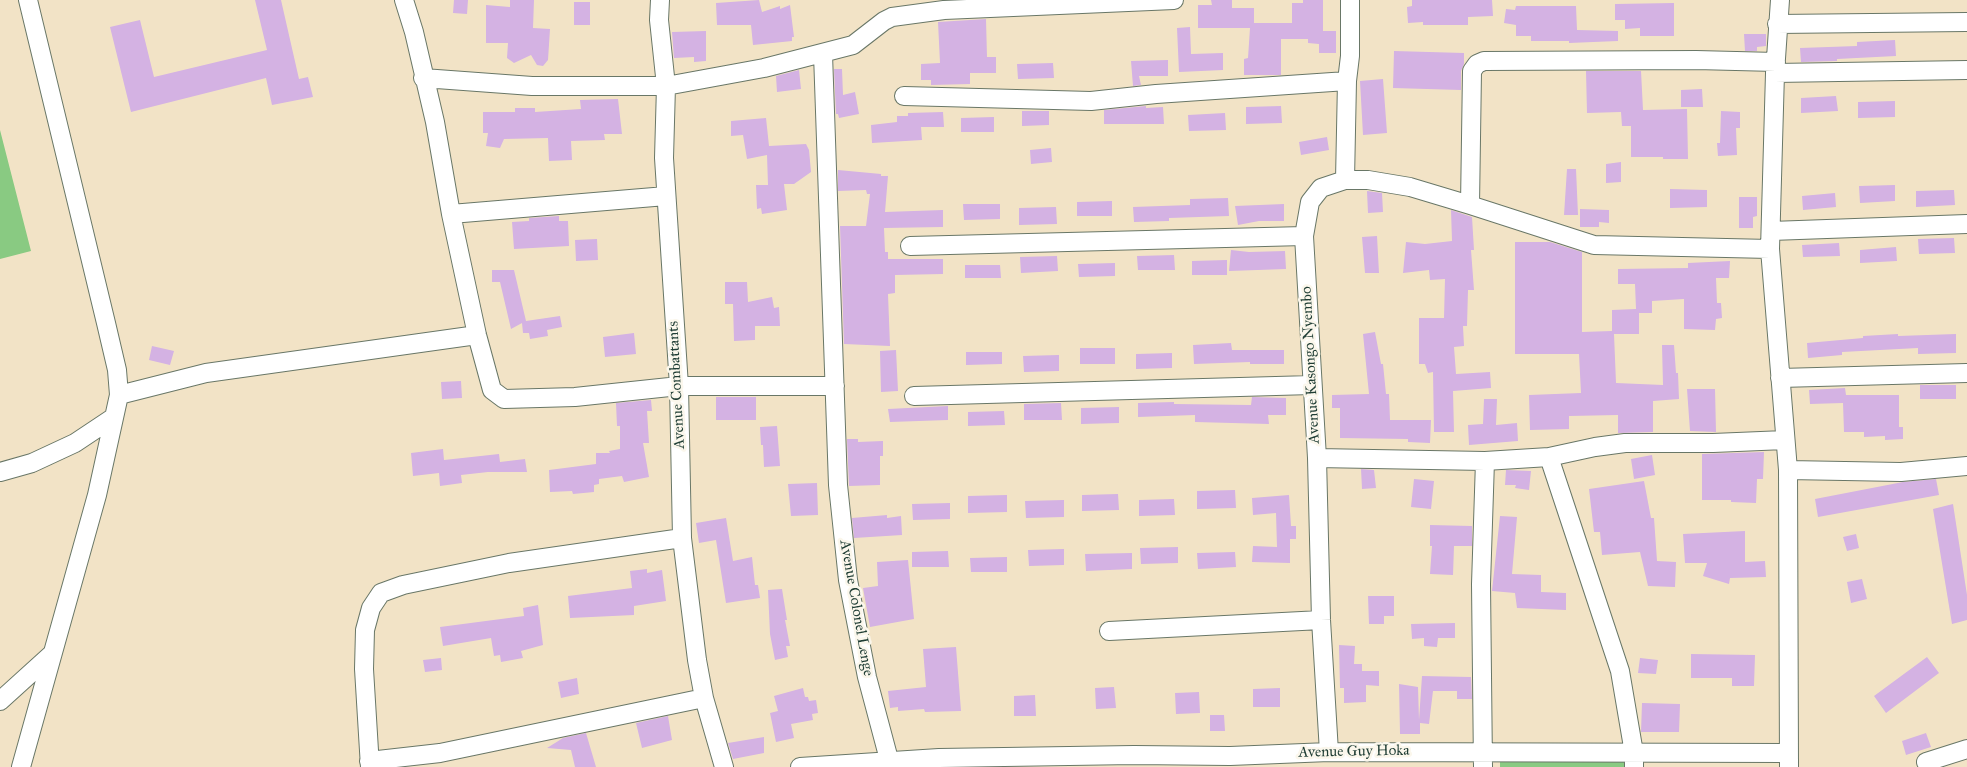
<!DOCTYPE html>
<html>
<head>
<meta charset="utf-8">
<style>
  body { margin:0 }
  canvas { display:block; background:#f2e3c6 }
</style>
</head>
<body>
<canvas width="1967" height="767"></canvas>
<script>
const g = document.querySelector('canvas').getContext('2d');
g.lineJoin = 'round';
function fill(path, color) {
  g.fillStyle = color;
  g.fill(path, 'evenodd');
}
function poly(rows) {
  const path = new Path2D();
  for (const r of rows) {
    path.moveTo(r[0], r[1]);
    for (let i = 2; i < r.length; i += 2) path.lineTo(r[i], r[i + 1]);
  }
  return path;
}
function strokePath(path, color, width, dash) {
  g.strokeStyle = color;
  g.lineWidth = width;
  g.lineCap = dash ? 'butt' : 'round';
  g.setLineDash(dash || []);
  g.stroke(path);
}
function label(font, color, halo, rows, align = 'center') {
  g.font = font + ' "IM FELL Great Primer",serif';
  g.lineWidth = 5;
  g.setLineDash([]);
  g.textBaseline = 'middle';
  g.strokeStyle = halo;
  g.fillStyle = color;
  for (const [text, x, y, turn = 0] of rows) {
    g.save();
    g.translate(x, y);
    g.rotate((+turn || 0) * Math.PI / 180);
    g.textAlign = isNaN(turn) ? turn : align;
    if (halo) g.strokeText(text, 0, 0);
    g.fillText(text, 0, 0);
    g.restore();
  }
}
const green = poly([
  [0,130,31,251,0,259],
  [1626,757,1626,767,1500,767,1500,758]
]);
const building = poly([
  [255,0,281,0,299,79,308,77,313,97,272,105,266,78,131,112,110,27,140,20,154,77,267,50],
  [454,0,468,0,467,14,453,13],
  [510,0,534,0,533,28,550,29,548,60,543,66,537,65,531,55,514,63,507,58,508,43,486,43,486,5,510,7],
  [759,0,762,12,780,6,780,9,790,5,794,37,792,37,792,41,753,45,751,25,717,25,716,3],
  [1211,0,1232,0,1232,8,1254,8,1254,23,1292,23,1292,3,1303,3,1303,0,1323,0,1323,31,1336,31,1336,53,1319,53,1319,44,1308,43,1308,39,1281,39,1281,75,1244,75,1244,59,1248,58,1250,28,1198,28,1198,5,1212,5],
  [1412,0,1492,0,1493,16,1468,17,1468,25,1423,25,1423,22,1408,23,1407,7,1412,6],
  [574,2,590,2,590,25,574,25],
  [1674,3,1674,36,1640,36,1640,28,1625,29,1625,20,1615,20,1615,4],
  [1516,6,1576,6,1577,30,1618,31,1618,41,1569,43,1569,41,1531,41,1531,36,1516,36,1516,25,1504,23,1506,9,1515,10],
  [986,19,987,57,996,57,996,73,970,73,970,84,931,85,931,80,921,80,921,64,940,63,938,22],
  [1190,27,1191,54,1223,53,1223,70,1179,72,1177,28],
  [706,31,706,61,694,62,694,57,674,58,672,32],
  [1744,34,1766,34,1766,46,1757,47,1757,51,1745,51],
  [1895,40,1896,56,1837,59,1837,61,1801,62,1800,48,1857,46,1857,42],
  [1394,51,1464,53,1464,64,1461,71,1461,90,1393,88],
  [1168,60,1168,76,1139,76,1141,85,1133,86,1131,61],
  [1053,63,1054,78,1018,79,1017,64],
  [834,69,842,69,843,95,855,92,859,114,839,118,838,114,836,114],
  [799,70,801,89,777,92,776,76],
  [1586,71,1641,71,1643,110,1687,109,1688,159,1663,159,1663,157,1631,157,1631,126,1622,126,1621,112,1587,113],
  [1383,79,1387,133,1363,135,1360,81],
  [1702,89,1703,107,1681,107,1681,90],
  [1836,96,1838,111,1801,113,1801,98],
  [618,99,622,134,604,134,605,140,571,141,572,160,549,161,548,138,504,139,500,148,486,146,488,133,483,133,483,112,515,112,515,108,535,108,535,112,581,109,580,100],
  [1895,101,1895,117,1858,118,1858,102],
  [1146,106,1146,108,1163,107,1164,124,1104,124,1104,110],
  [1281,106,1282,123,1246,124,1246,107],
  [1022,111,1049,111,1049,125,1022,126],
  [1721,111,1740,112,1740,128,1736,128,1737,155,1718,156,1717,143,1720,143],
  [943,112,944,127,921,127,922,140,872,143,871,125,897,122,897,116,908,116,908,113],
  [1225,113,1226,130,1189,131,1188,115],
  [994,117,994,132,961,132,961,118],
  [766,118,769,146,806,144,809,150,811,172,794,184,784,184,787,210,762,214,761,208,757,209,756,185,768,185,767,155,747,159,743,135,731,136,731,121],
  [1327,137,1329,150,1301,155,1299,142],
  [1051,148,1052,162,1031,164,1030,150],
  [1621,162,1621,182,1606,183,1606,164],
  [1567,169,1576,169,1578,215,1564,215],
  [838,170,881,174,881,176,888,176,885,212,943,210,943,227,884,228,885,252,888,252,888,259,943,259,943,274,895,275,895,293,888,294,890,346,844,344,840,226,866,226,870,194,867,194,866,190,838,191],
  [1895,185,1895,201,1860,203,1859,186],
  [1670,189,1707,190,1707,207,1670,208],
  [1954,190,1955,205,1916,207,1916,191],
  [1367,191,1382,193,1383,212,1368,213],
  [1835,193,1836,207,1803,210,1802,196],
  [1739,197,1757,197,1757,216,1753,217,1753,228,1739,228],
  [1228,198,1229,216,1169,218,1169,221,1134,222,1133,207,1190,205,1190,199],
  [1112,201,1112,216,1077,216,1077,202],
  [963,204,1000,204,1000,219,964,220],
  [1284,204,1284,221,1259,221,1238,225,1235,206],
  [1056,207,1057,224,1019,225,1019,208],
  [1580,209,1609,210,1609,223,1599,222,1599,227,1580,227],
  [1451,210,1472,217,1474,250,1471,250,1474,290,1468,290,1467,326,1463,326,1464,346,1454,347,1456,374,1490,372,1491,388,1453,391,1454,432,1434,432,1433,372,1428,373,1425,364,1419,364,1419,318,1444,318,1445,279,1430,280,1429,270,1403,273,1406,242,1425,244,1452,241],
  [559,216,559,221,568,221,569,246,514,249,512,222,529,221,529,218],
  [1377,236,1379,273,1365,273,1362,237],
  [1954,238,1955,253,1919,254,1918,239],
  [597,239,598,260,576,261,575,240],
  [1515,242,1550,242,1582,252,1582,332,1612,331,1612,310,1636,309,1635,284,1618,284,1618,269,1688,268,1688,263,1730,261,1729,278,1716,278,1717,303,1721,303,1722,318,1716,319,1715,330,1684,329,1684,299,1652,301,1652,313,1639,313,1639,334,1614,334,1616,383,1663,385,1662,345,1674,345,1676,373,1678,373,1679,399,1653,401,1653,432,1618,433,1618,415,1569,416,1569,429,1530,430,1529,395,1581,393,1579,354,1515,354],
  [1839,243,1840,256,1803,257,1802,245],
  [1896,247,1897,261,1860,263,1860,250],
  [1231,250,1249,252,1285,251,1286,269,1229,271],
  [1174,255,1175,270,1138,270,1137,256],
  [1057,256,1058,271,1021,273,1020,257],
  [1227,260,1227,275,1192,275,1192,261],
  [1115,263,1115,276,1079,277,1078,264],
  [965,265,1000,265,1001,278,965,278],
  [492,270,514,270,526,321,560,316,562,327,547,330,548,336,530,339,529,333,523,333,522,323,511,329,500,282,492,282],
  [725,282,747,282,748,302,772,297,774,308,779,307,780,326,755,326,755,340,734,341,733,304,725,304],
  [1375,332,1381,364,1383,364,1386,394,1389,394,1390,420,1431,420,1430,443,1408,442,1408,439,1340,438,1340,408,1332,408,1332,395,1369,394,1363,334],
  [634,333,636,354,605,357,603,337],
  [1898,334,1898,336,1956,334,1956,353,1918,354,1918,348,1842,352,1842,355,1808,358,1807,343,1863,338,1863,336],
  [1231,343,1232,350,1284,350,1284,364,1250,364,1250,362,1194,364,1193,345],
  [152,346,174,351,170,365,149,360],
  [1080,348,1115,348,1115,364,1080,364],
  [896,350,898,391,881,392,880,351],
  [966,352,1002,352,1002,364,966,365],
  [1172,353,1172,368,1136,369,1136,354],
  [1059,355,1059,371,1024,372,1023,356],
  [461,381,462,398,442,399,441,382],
  [1920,385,1956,385,1956,399,1920,399],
  [1845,388,1846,395,1899,395,1899,427,1903,427,1903,439,1885,440,1885,436,1864,437,1864,432,1844,432,1843,403,1810,404,1809,390],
  [1687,389,1715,389,1716,432,1690,431],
  [716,397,756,397,756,420,716,420],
  [1252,397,1286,398,1286,415,1268,415,1269,424,1195,422,1195,415,1138,417,1138,403,1174,402,1174,404,1251,405],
  [1484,399,1497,399,1496,425,1517,423,1518,441,1469,445,1468,425,1483,424],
  [651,400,652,411,647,411,649,443,643,443,649,477,624,482,622,476,599,479,599,484,594,485,594,492,573,494,572,491,550,492,549,470,596,464,596,453,610,453,609,451,620,449,620,426,617,426,616,403],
  [1061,403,1062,420,1024,420,1024,404],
  [948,406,948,420,890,422,888,409],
  [1119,407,1119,423,1081,424,1081,408],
  [1004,411,1005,425,968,426,968,412],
  [777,426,780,466,764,467,763,445,761,445,760,427],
  [847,439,858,439,858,442,883,441,883,456,880,456,880,485,849,486],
  [443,449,444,460,499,454,500,462,525,459,527,472,488,472,461,475,462,483,440,486,439,473,413,476,411,453],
  [1764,452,1763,479,1757,479,1756,503,1731,502,1731,500,1702,500,1702,454],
  [1652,455,1655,475,1634,479,1631,459],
  [1361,469,1374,470,1376,488,1362,489],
  [1506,470,1531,471,1529,490,1515,488,1516,485,1505,485],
  [1414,479,1434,481,1431,509,1411,507],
  [1936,479,1939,495,1818,517,1815,499,1903,482],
  [1644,481,1651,518,1654,518,1657,561,1676,562,1675,587,1648,586,1640,552,1602,555,1600,532,1594,532,1589,489],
  [817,483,818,515,791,516,788,484],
  [1235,490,1236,508,1197,509,1197,491],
  [1118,494,1119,510,1082,511,1082,495],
  [1007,495,1007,512,968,513,968,496],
  [1289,495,1291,526,1296,526,1296,539,1290,539,1290,563,1252,562,1253,546,1277,547,1276,513,1253,515,1252,498],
  [1174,499,1175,515,1139,516,1139,500],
  [1064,500,1064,517,1026,518,1025,501],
  [950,503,950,519,913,520,912,504],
  [1953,504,1967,595,1967,620,1952,624,1933,509],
  [887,515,887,518,901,516,902,535,854,538,852,518],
  [1500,516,1517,517,1512,574,1541,575,1541,592,1566,593,1566,610,1517,608,1515,593,1492,591],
  [726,518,733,561,752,557,755,585,758,585,760,598,726,603,716,540,699,543,696,523],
  [1430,525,1472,526,1472,546,1454,546,1453,575,1430,574,1432,546,1430,546],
  [1745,531,1745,562,1765,561,1766,577,1730,578,1729,584,1703,576,1707,563,1685,563,1683,534],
  [1856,534,1859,548,1847,551,1843,537],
  [1178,547,1178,563,1141,564,1140,548],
  [1064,549,1064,565,1029,566,1028,550],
  [948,551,949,567,912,567,912,552],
  [1235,552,1236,567,1198,569,1197,553],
  [1132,553,1132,569,1086,571,1085,554],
  [1007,557,1007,572,971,572,970,558],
  [908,560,914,619,870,627,863,588,878,586,877,562],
  [647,569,647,573,662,570,666,601,634,606,634,615,570,618,568,596,632,588,630,571],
  [1862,579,1867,599,1851,603,1847,582],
  [782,589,787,620,785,620,790,646,786,646,788,657,775,660,770,634,768,590],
  [1368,596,1394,596,1394,616,1384,616,1384,624,1369,624],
  [538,605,543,645,521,651,523,658,501,662,500,655,494,656,491,638,443,646,440,627,524,616,523,608],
  [1455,623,1455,638,1438,638,1437,647,1424,646,1424,638,1412,639,1411,624],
  [1339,645,1355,646,1354,664,1362,664,1362,671,1379,671,1379,686,1366,685,1366,702,1344,703,1344,688,1340,688],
  [956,647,961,711,925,712,924,709,898,711,898,707,890,708,888,691,926,687,923,649],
  [1691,654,1755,655,1754,686,1732,686,1732,678,1691,678],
  [1927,657,1939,673,1886,713,1874,696],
  [441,658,442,670,425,672,423,660],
  [1640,658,1658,660,1656,674,1638,673],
  [1422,676,1471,677,1472,699,1457,699,1457,691,1433,691,1429,724,1420,723,1420,734,1400,734,1399,684,1418,687,1419,720],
  [577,678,579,694,561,698,558,682],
  [1114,687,1116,708,1096,709,1095,688],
  [803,688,805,697,808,697,809,701,816,700,818,713,812,714,813,720,791,724,794,738,776,742,770,713,778,711,774,696],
  [1280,688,1280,707,1253,707,1253,689],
  [1199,692,1200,713,1176,714,1175,693],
  [1035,695,1036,716,1014,716,1014,696],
  [1642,703,1680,704,1679,732,1641,732],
  [1210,715,1224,715,1225,731,1210,731],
  [668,716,672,740,642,748,636,723],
  [586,733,596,767,575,767,571,750,547,748,563,738],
  [1926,733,1931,747,1906,755,1902,741],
  [764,737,764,753,733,759,728,743]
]);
const minor = poly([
  [404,0,414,32,435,122,451,214,477,335,492,390,504,399,575,397,679,386,835,386],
  [660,0,659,20,666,86,664,158,679,386,682,538,697,660,704,698,724,767],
  [1780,0,1775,73,1770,249,1788,470,1789,767],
  [1777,24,1967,22],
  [823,54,838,485,848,580,867,677,891,767],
  [1775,73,1967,70],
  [423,78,532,86,666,86,764,68,853,45,884,21,892,17,944,10,1174,0],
  [904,96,1091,101,1156,94,1347,81],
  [1345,180,1368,180,1410,187,1470,205,1594,245,1770,249],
  [1470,205,1472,71,1477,64,1484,61,1696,60,1776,62],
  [451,214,666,196],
  [1771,231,1967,224],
  [910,246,1304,236],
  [1780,378,1967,373],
  [119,395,206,373,477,335],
  [914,396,1312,385],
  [1549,457,1620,671,1634,753,1634,767],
  [1317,458,1485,461,1549,457,1595,447,1625,443,1713,443,1785,440],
  [1788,470,1901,472,1967,466],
  [0,472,32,463,75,443,114,417],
  [1109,631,1321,620],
  [0,701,53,653],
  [1329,752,1321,620,1317,458,1304,236,1310,202,1321,188,1345,180,1347,81,1350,56,1350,0],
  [369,761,440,753,704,698],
  [1926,762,1967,749],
  [21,767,97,495,119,395,117,370,106,323,28,0],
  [370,767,364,669,365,630,371,608,381,593,403,585,509,563,682,538],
  [800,767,939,758,1134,755,1230,756,1329,752,1789,753],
  [1483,767,1481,584,1485,461]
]);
const streetNames = [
  ["Avenue Kasongo Nyembo",1311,365,-93],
  ["Avenue Combattants",677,385,-93],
  ["Avenue Colonel Lenge",856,608,80],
  ["Avenue Guy Hoka",1354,752,-1]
];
fill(green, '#89ca82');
fill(building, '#d4b2e3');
strokePath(minor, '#697767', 20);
strokePath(minor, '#fff', 18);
label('15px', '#1f3d34', '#fbf7ec', streetNames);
</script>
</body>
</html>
